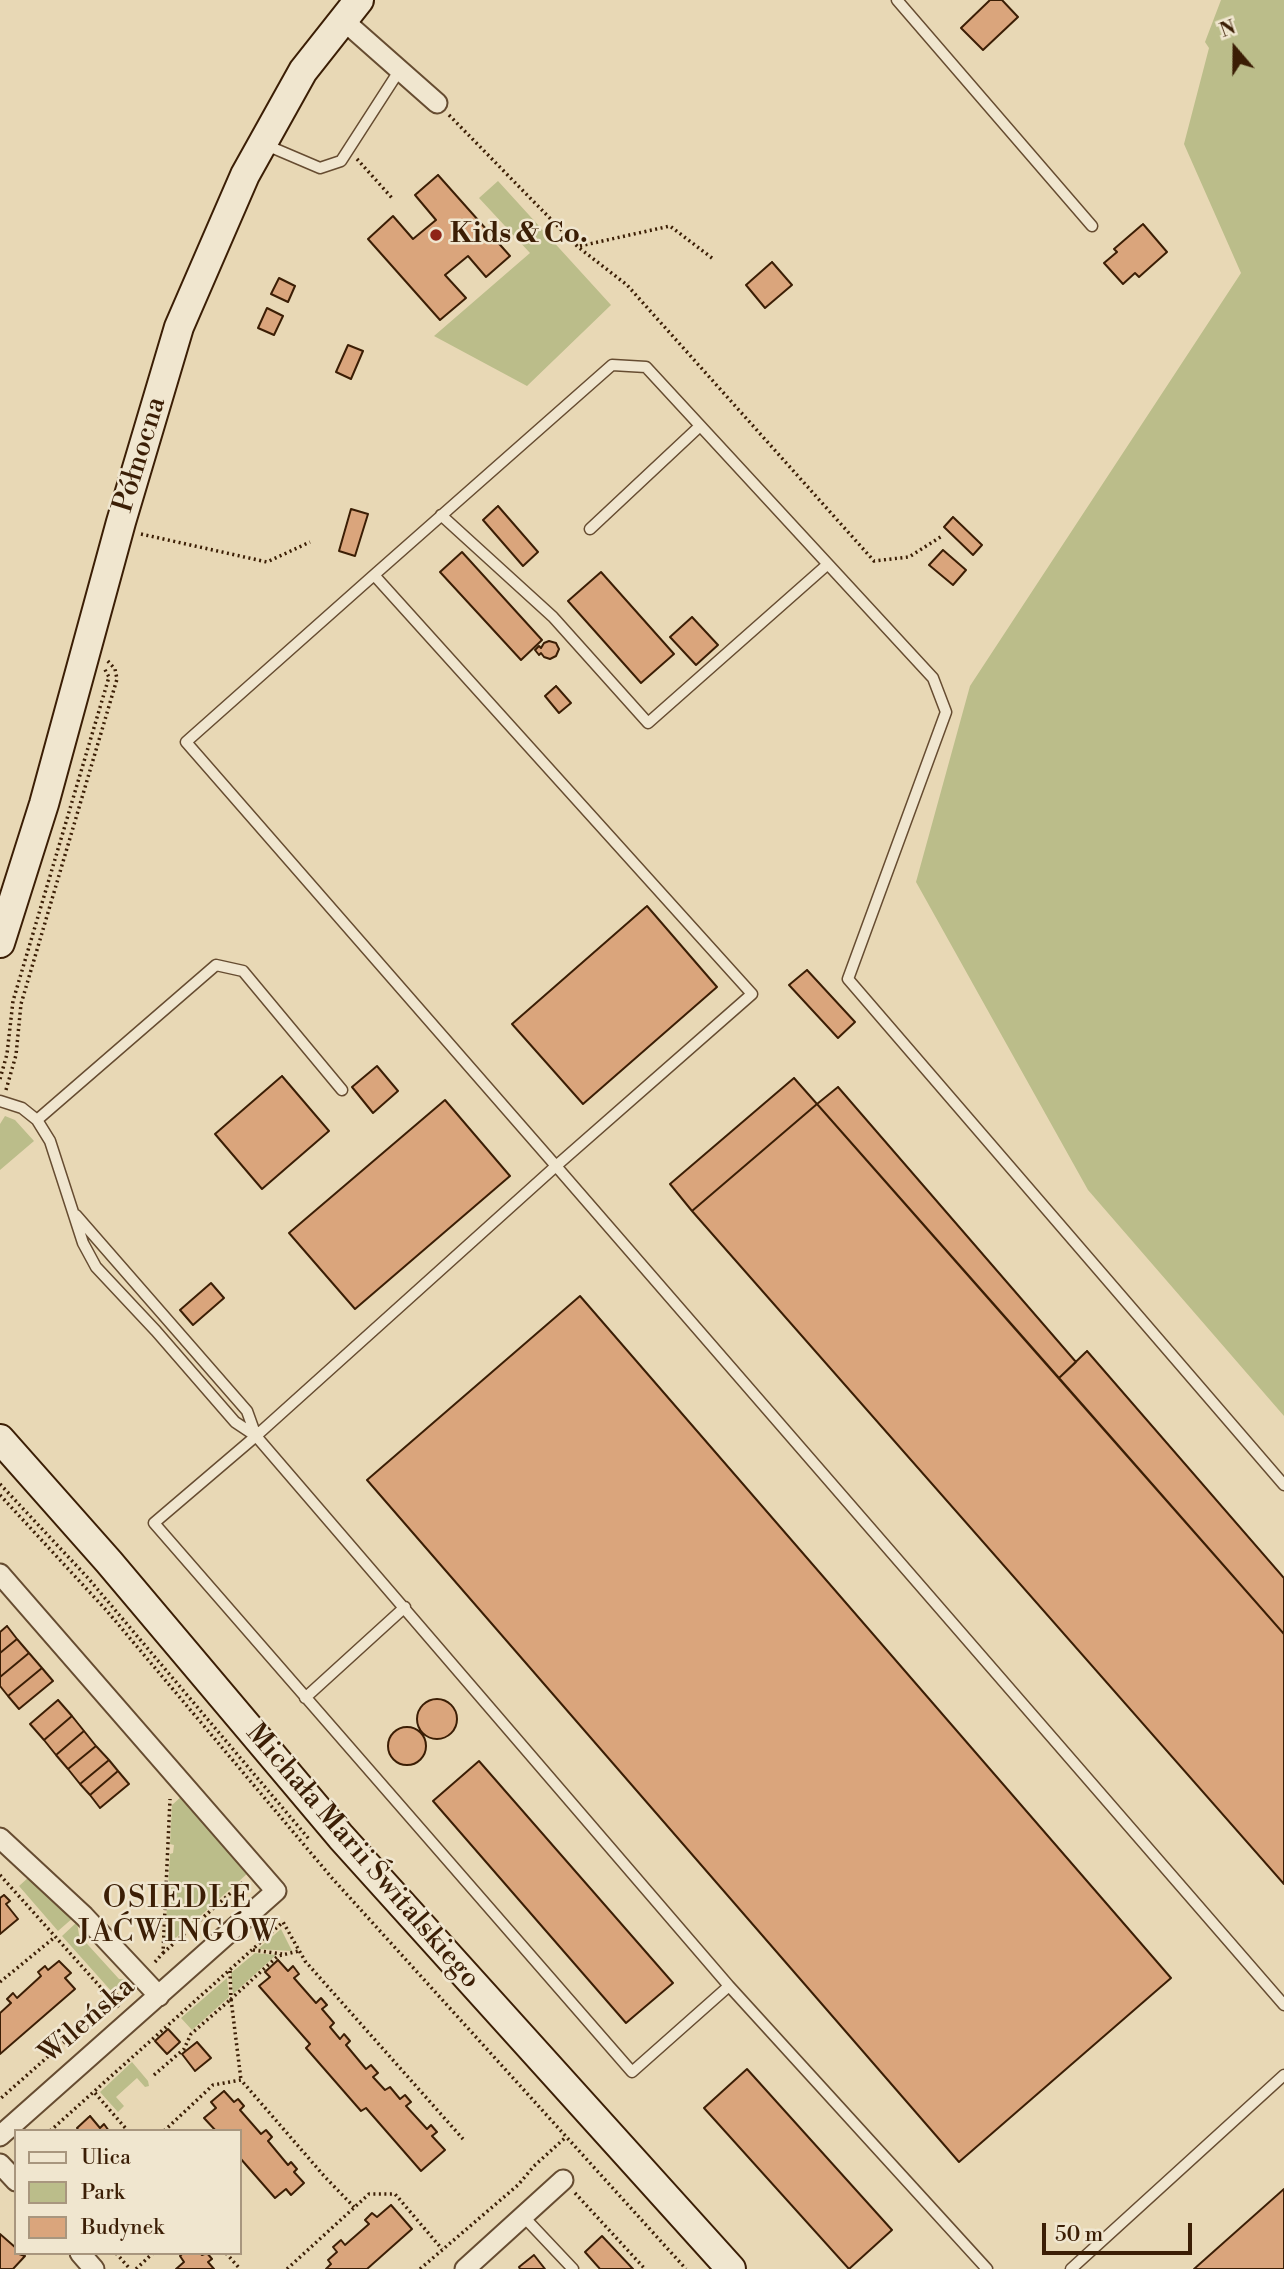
<!DOCTYPE html>
<html>
<head>
<meta charset="utf-8">
<style>
  body { margin:0 }
  #map { position:relative; width:1284px; height:2269px; overflow:hidden; background:#e8d8b5; font-family:"Libre Bodoni",serif }
  canvas { display:block }
  .legend { position:absolute; left:14px; top:2129px; width:228px; height:126px; box-sizing:border-box; background:#f0e6cf; border:2px solid #a8967e; margin:0; padding:9px 12px; list-style:none; font-size:21px; color:#3b1e05 }
  .legend li { display:flex; align-items:center; gap:14px; height:35px }
  .legend b { width:35px; border:2px solid #a8967e }
  .north { position:absolute; left:1200px; top:14px; width:70px; height:70px; -webkit-text-stroke:5px #f0e6cf; paint-order:stroke; rotate:340deg; font-size:19px; font-weight:700; line-height:28px; text-align:center; color:#3b1e05 }
  .north::after { content:''; display:block; margin:auto; width:24px; height:32px; background:#3b1e05; clip-path:polygon(50% 0,100% 100%,50% 72%,0 100%) }
  .scale { position:absolute; left:1042px; top:2223px; width:150px; height:32px; box-sizing:border-box; border:4px solid #3b1e05; border-top:0; padding-left:9px; font-size:21px; line-height:24px; white-space:nowrap; color:#3b1e05; -webkit-text-stroke:5px #f0e6cf; paint-order:stroke }
</style>
</head>
<body>
<div id="map">
<canvas width="1284" height="2269"></canvas>
<ul class="legend">
<li><b style="height:9px;background:#f0e6cf"></b>Ulica</li>
<li><b style="height:19px;background:#bbbd8a"></b>Park</li>
<li><b style="height:19px;background:#daa57c"></b>Budynek</li>
</ul>
<div class="north">N</div>
<div class="scale">50 m</div>
</div>
<script>
const g = document.querySelector('canvas').getContext('2d');
g.lineJoin = 'round';
function fill(path, color) {
  g.fillStyle = color;
  g.fill(path, 'evenodd');
}
function poly(rows) {
  const path = new Path2D();
  for (const r of rows) {
    if (r.length === 3) {
      path.moveTo(r[0] + r[2], r[1]);
      path.arc(r[0], r[1], r[2], 0, 2 * Math.PI);
      continue;
    }
    path.moveTo(r[0], r[1]);
    for (let i = 2; i < r.length; i += 2) path.lineTo(r[i], r[i + 1]);
  }
  return path;
}
function strokePath(path, color, width, dash) {
  g.strokeStyle = color;
  g.lineWidth = width;
  g.lineCap = dash ? 'butt' : 'round';
  g.setLineDash(dash || []);
  g.stroke(path);
}
function label(font, color, halo, rows, align = 'center') {
  g.font = font + ' "Libre Bodoni",serif';
  g.lineWidth = 5;
  g.setLineDash([]);
  g.textBaseline = 'middle';
  g.strokeStyle = halo;
  g.fillStyle = color;
  for (const [text, x, y, turn = 0] of rows) {
    g.save();
    g.translate(x, y);
    g.rotate((+turn || 0) * Math.PI / 180);
    g.textAlign = isNaN(turn) ? turn : align;
    if (halo) g.strokeText(text, 0, 0);
    g.fillText(text, 0, 0);
    g.restore();
  }
}
const green = poly([
  [1221,0,1284,0,1284,1416,1088,1190,916,882,970,686,1241,273,1184,144,1209,48,1205,42],
  [498,181,611,305,527,386,434,336,530,253,479,198],
  [5,1116,15,1120,34,1141,0,1170,0,1124],
  [182,1796,248,1873,169,1944,165,1941,170,1854,173,1853,174,1845,170,1844,172,1805],
  [29,1877,74,1917,58,1931,19,1886],
  [77,1922,79,1935,119,1979,129,1980,113,1993,62,1936],
  [281,1929,292,1951,258,1949],
  [255,1953,276,1955,233,1994,231,1973],
  [227,1978,229,1997,192,2030,181,2018],
  [132,2062,148,2081,149,2086,145,2087,137,2078,116,2097,124,2106,118,2112,100,2092]
]);
const building = poly([
  [990,0,1002,0,1018,17,983,50,961,28,990,0],
  [438,175,510,256,486,277,468,256,445,275,466,298,440,320,368,239,393,216,413,239,436,220,415,195,438,175],
  [1143,224,1167,252,1139,277,1135,273,1123,284,1104,263,1117,252,1114,249,1143,224],
  [772,262,792,285,765,308,746,285,772,262],
  [279,278,295,286,288,302,271,294,279,278],
  [267,308,283,316,274,335,258,328,267,308],
  [348,345,363,351,351,379,336,372,348,345],
  [498,506,538,552,523,566,483,520,498,506],
  [351,509,368,514,355,556,339,551,351,509],
  [953,517,982,545,973,555,944,527,953,517],
  [943,550,966,570,953,585,929,565,943,550],
  [462,552,542,640,521,660,440,572,462,552],
  [601,572,674,654,641,683,568,601,601,572],
  [692,617,718,645,696,665,670,637,692,617],
  [549,641,556,643,559,649,556,656,550,659,544,657,541,653,539,655,535,650,539,646,541,648,544,643,549,641],
  [556,686,571,703,559,713,545,696,556,686],
  [647,906,717,987,583,1104,512,1024,647,906],
  [807,970,855,1022,838,1038,789,985,807,970],
  [377,1066,398,1091,373,1113,352,1087,377,1066],
  [282,1076,329,1131,262,1189,215,1134,282,1076],
  [794,1078,817,1104,692,1211,670,1184,794,1078],
  [838,1087,1076,1362,1059,1378,817,1104,838,1087],
  [445,1100,510,1176,355,1309,289,1233,445,1100],
  [817,1104,1284,1634,1284,1884,692,1211,817,1104],
  [211,1283,224,1298,193,1325,180,1310,211,1283],
  [580,1296,1171,1978,959,2162,367,1480,580,1296],
  [1087,1351,1284,1578,1284,1634,1059,1378,1087,1351],
  [7,1626,17,1639,0,1653,0,1632,7,1626],
  [17,1639,29,1653,0,1677,0,1653,17,1639],
  [29,1653,42,1668,8,1696,0,1686,0,1677,29,1653],
  [42,1668,53,1681,19,1709,8,1696,42,1668],
  [437,1719,20],
  [58,1700,72,1716,44,1740,30,1724,58,1700],
  [72,1716,84,1731,56,1755,44,1740,72,1716],
  [407,1746,19],
  [84,1731,96,1746,68,1769,56,1755,84,1731],
  [96,1746,109,1760,80,1784,68,1769,96,1746],
  [109,1760,118,1771,90,1795,80,1784,109,1760],
  [479,1761,673,1983,626,2023,433,1801,479,1761],
  [118,1771,129,1784,100,1808,90,1795,118,1771],
  [4,1895,10,1901,6,1904,18,1919,0,1934,0,1898,4,1895],
  [278,1960,288,1971,293,1966,299,1974,294,1978,316,2003,321,1998,327,2005,322,2009,334,2023,330,2027,340,2039,344,2034,350,2041,346,2045,366,2069,371,2065,378,2073,373,2077,385,2090,390,2087,400,2099,405,2095,411,2102,406,2106,427,2129,431,2125,437,2132,432,2136,445,2150,421,2171,366,2108,361,2111,306,2048,310,2044,259,1986,270,1977,265,1972,278,1960],
  [59,1961,71,1973,65,1978,75,1989,0,2054,0,2013,11,2003,7,1999,13,1993,17,1998,41,1976,38,1972,45,1966,48,1970,59,1961],
  [168,2029,180,2042,167,2054,155,2041,168,2029],
  [197,2042,211,2058,195,2071,182,2054,197,2042],
  [747,2069,892,2230,849,2269,704,2108,747,2069],
  [224,2091,234,2102,238,2099,244,2106,240,2110,261,2134,266,2130,272,2137,268,2141,288,2165,291,2162,297,2169,294,2172,304,2183,291,2195,286,2189,275,2198,240,2158,240,2131,216,2131,204,2118,216,2108,211,2102,224,2091],
  [90,2116,100,2128,104,2124,109,2131,79,2131,77,2128,90,2116],
  [1284,2189,1284,2269,1194,2269,1284,2189],
  [391,2205,412,2229,367,2269,326,2269,331,2264,328,2260,337,2252,333,2247,341,2240,345,2245,369,2224,365,2220,372,2213,377,2217,391,2205],
  [0,2234,16,2248,16,2253,25,2256,13,2269,0,2269,0,2234],
  [602,2236,633,2269,600,2269,585,2252,602,2236],
  [183,2253,200,2253,202,2255,207,2253,212,2259,208,2262,214,2269,176,2269,184,2262,180,2256,183,2253],
  [534,2255,545,2269,520,2269,519,2267,534,2255]
]);
const path = poly([
  [449,115,578,247,627,285,874,561,909,557,942,536],
  [357,159,392,198],
  [580,246,670,226,712,258],
  [141,534,267,562,310,542],
  [0,1079,7,1054,13,1001,109,677,104,668],
  [6,1090,16,1055,21,1004,117,679,115,669,106,659],
  [0,1484,88,1578,309,1839],
  [0,1495,107,1611,332,1878,686,2269],
  [0,1875,112,2000,0,2099],
  [253,1950,282,1954],
  [163,1953,243,1882],
  [155,1962,163,1953,170,1799],
  [230,1971,231,1999,278,1956,299,1951],
  [0,1982,55,1937],
  [119,2007,112,2000,126,1989],
  [154,2075,184,2049,191,2034,231,1999,241,2080],
  [95,2093,128,2131],
  [50,2131,283,1922,305,1961,463,2139],
  [164,2131,213,2085,241,2080,325,2177,354,2207],
  [575,2193,645,2269],
  [116,2253,130,2269],
  [226,2253,240,2269],
  [136,2269,153,2253],
  [287,2269,369,2194,395,2194,442,2249],
  [420,2269,518,2185,534,2166,566,2137]
]);
const lane = poly([
  [897,0,1092,226],
  [266,145,320,168,341,161,399,71],
  [441,515,553,617,648,723,828,564],
  [590,529,700,426],
  [374,575,612,365,646,367,933,678,946,712,848,979,1284,1485],
  [0,1101,22,1108,37,1120,50,1141,83,1243,96,1267,156,1331,235,1422,256,1436,729,1986,987,2269],
  [37,1120,216,965,243,971,342,1090],
  [76,1215,247,1411,256,1436],
  [305,1698,405,1607],
  [729,1986,632,2072,154,1523,256,1436,556,1166,752,994,374,575,186,742,556,1166,1284,2005],
  [523,2216,573,2269],
  [1071,2269,1284,2075]
]);
const street = poly([
  [343,20,437,103],
  [0,1574,276,1891,0,2136],
  [0,1838,84,1916,159,1996],
  [0,2164,16,2181],
  [80,2253,94,2269],
  [465,2269,563,2180]
]);
const secondary = poly([
  [0,943,44,804,121,522,179,327,245,175,303,71,359,0],
  [0,1439,109,1562,341,1837,731,2269]
]);
const markers = [
  [436,235,7,"#8f2418"]
];
const poiNames = [
  ["Kids & Co.",450,235]
];
const streetNames = [
  ["Północna",141,455,-73],
  ["Michała Marii Świtalskiego",362,1857,49],
  ["Wileńska",88,2021,-41]
];
const neighbourhoodNames = [
  ["OSIEDLE",178,1900],
  ["JAĆWINGÓW",178,1934]
];
fill(green, '#bbbd8a');
fill(building, '#daa57c');
strokePath(building, '#3b1e05', 2);
strokePath(lane, '#664c31', 13);
strokePath(street, '#664c31', 23);
strokePath(secondary, '#3b1e05', 32);
strokePath(path, '#3b1e05', 3.5, [2, 3.5]);
strokePath(lane, '#f0e6cf', 10);
strokePath(street, '#f0e6cf', 19);
strokePath(secondary, '#f0e6cf', 28);
for (const [x, y, r, color] of markers) {
  const dot = new Path2D();
  dot.arc(x, y, r, 0, 2 * Math.PI);
  g.fillStyle = color;
  g.fill(dot);
  strokePath(dot, '#f0e6cf', 2.5);
}
label('bold 28px', '#3b1e05', '#f0e6cf', poiNames, 'left');
label('28px', '#3b1e05', '#f0e6cf', streetNames);
g.letterSpacing = '2px';
label('30px', '#3b1e05', '#f0e6cf', neighbourhoodNames);
g.letterSpacing = '0px';
</script>
</body>
</html>
